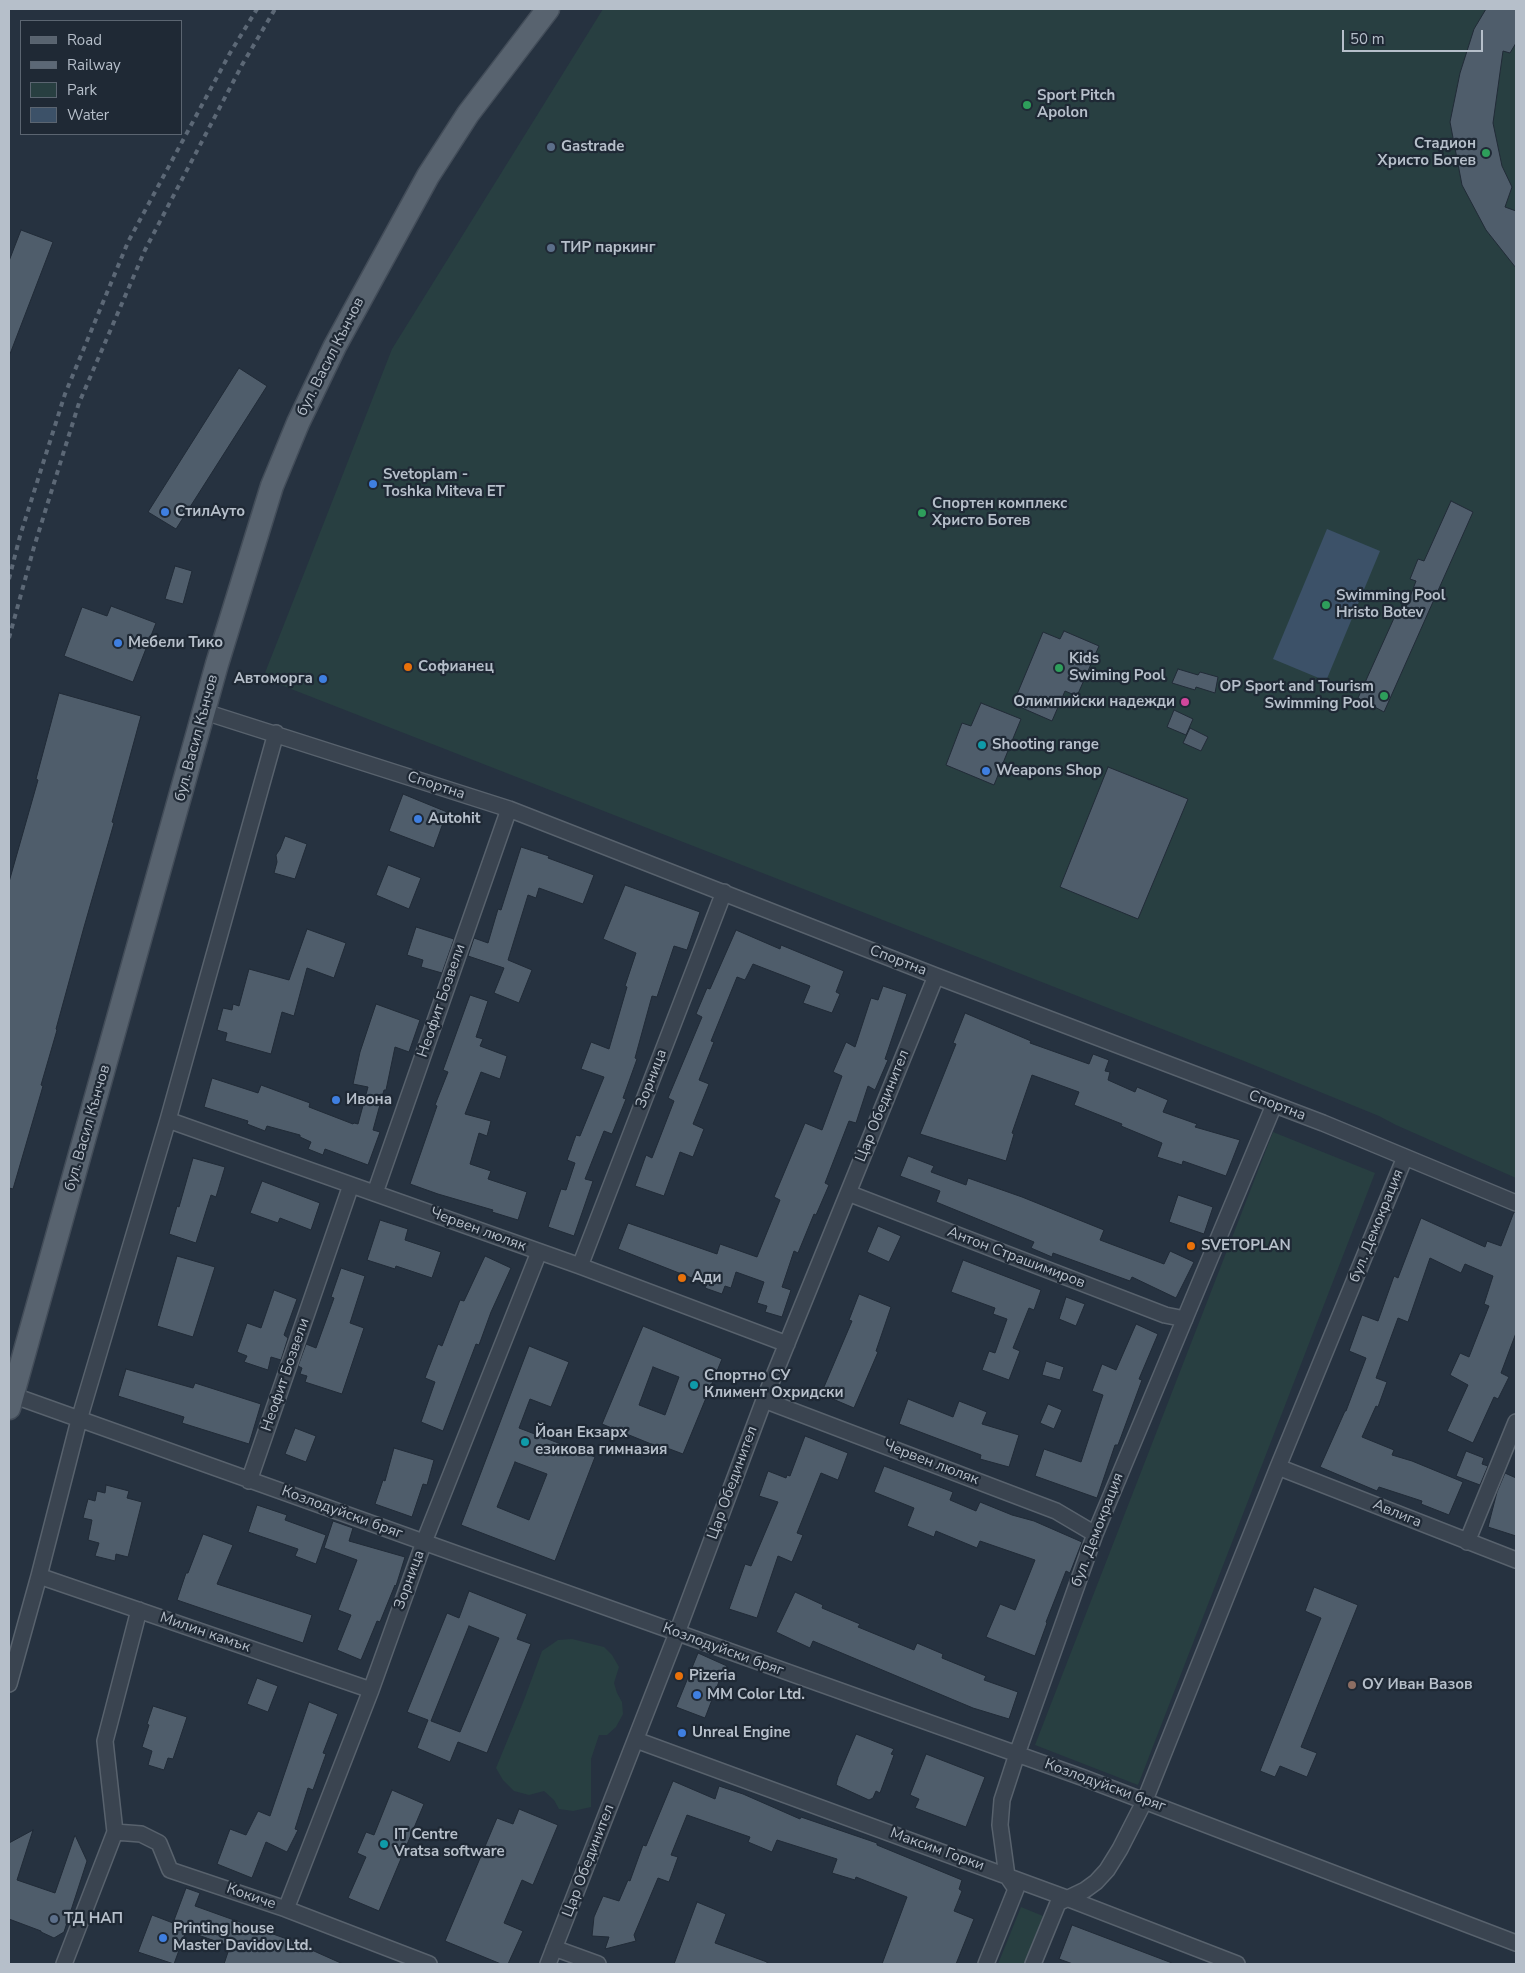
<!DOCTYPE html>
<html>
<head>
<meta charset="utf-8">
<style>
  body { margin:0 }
  #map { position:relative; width:1525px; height:1973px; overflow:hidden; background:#263240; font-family:"Nunito Sans",sans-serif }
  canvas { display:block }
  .frame { position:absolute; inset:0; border:10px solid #b6bfca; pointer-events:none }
  .legend { position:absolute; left:20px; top:20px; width:162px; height:115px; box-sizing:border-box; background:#1f2935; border:1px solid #5b6571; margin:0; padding:6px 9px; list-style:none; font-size:15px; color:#b6bfca }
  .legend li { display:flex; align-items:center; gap:10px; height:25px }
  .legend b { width:25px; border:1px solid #5b6571 }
  .scale { position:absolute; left:1342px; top:30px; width:141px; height:22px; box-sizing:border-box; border:2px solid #b6bfca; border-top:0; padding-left:6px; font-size:15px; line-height:18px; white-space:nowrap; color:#b6bfca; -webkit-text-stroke:4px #1f2935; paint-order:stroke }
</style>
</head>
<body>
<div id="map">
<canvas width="1525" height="1973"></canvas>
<div class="frame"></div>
<ul class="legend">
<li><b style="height:6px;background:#58636f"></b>Road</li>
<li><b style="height:6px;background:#5c6876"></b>Railway</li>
<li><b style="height:14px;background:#283f41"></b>Park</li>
<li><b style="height:14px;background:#3c5168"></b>Water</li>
</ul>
<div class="scale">50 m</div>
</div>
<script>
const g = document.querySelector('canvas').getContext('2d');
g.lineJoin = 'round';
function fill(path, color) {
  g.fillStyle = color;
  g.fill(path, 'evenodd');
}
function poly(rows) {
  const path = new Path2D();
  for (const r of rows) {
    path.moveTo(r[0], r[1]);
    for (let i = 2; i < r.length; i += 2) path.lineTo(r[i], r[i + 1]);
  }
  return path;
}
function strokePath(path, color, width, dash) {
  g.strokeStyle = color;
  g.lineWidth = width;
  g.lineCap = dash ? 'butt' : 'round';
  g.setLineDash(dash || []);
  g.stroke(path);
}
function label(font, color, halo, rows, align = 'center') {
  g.font = font + ' "Nunito Sans",sans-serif';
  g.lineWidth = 4.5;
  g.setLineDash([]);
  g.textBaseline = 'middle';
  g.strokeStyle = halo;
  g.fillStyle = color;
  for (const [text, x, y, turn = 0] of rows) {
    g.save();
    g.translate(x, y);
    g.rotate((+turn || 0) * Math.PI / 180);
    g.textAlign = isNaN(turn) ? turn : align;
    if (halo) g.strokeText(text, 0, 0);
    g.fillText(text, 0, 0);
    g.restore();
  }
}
const green = poly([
  [603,9,1516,9,1516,1178,1396,1125,1379,1116,1244,1061,263,678,392,349],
  [1273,1132,1375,1173,1138,1785,1035,1745],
  [572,1639,604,1647,612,1655,619,1667,614,1683,617,1693,622,1702,623,1714,616,1727,607,1735,599,1735,591,1759,591,1807,573,1811,559,1809,554,1800,544,1791,529,1795,514,1791,503,1780,496,1768,524,1700,542,1651,558,1640],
  [1021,1907,1043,1916,1024,1964,998,1964]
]);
const water = poly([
  [1327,529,1380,551,1326,681,1273,659]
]);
const building = poly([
  [1486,9,1516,9,1516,43,1510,53,1503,51,1493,123,1502,166,1512,187,1505,207,1516,211,1516,268,1486,230,1462,185,1450,122,1460,73,1474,29,1486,9],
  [21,230,53,242,10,354,9,354,9,261,21,230],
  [239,368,267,386,176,529,148,512,239,368],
  [1451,501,1473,512,1384,712,1358,698,1399,607,1405,610,1416,581,1410,579,1418,559,1424,561,1451,501],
  [175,566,192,571,183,604,165,599,175,566],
  [111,606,156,623,133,682,64,656,82,607,107,616,111,606],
  [1064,631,1099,646,1077,696,1065,691,1052,721,1013,704,1043,632,1060,639,1064,631],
  [1178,669,1198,675,1200,672,1218,677,1215,693,1196,687,1195,690,1172,683,1178,669],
  [59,693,141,716,112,822,114,823,84,927,56,1029,57,1030,41,1085,43,1086,13,1189,9,1188,9,882,38,780,36,779,59,693],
  [981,703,1021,719,994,785,946,765,962,723,971,726,981,703],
  [1174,710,1193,719,1186,735,1167,727,1174,710],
  [1190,728,1208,737,1201,751,1183,743,1190,728],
  [1108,767,1188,799,1138,919,1060,887,1108,767],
  [403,794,447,812,434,848,389,831,403,794],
  [285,836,307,844,295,879,274,873,277,862,276,855,280,849,285,836],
  [521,847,549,856,548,858,594,875,583,904,539,888,536,898,528,895,508,960,532,970,519,1003,494,993,504,968,468,956,474,938,488,943,498,909,501,910,521,847],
  [388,865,421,878,409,909,376,895,388,865],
  [625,885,700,912,687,950,674,946,657,997,652,996,635,1058,637,1059,623,1098,626,1099,612,1134,604,1131,585,1179,593,1181,574,1236,548,1227,561,1189,566,1190,575,1163,567,1160,576,1135,580,1136,604,1077,581,1069,591,1042,609,1049,627,987,625,986,636,953,603,939,625,885],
  [416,927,454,939,442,973,421,967,423,960,407,955,416,927],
  [307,929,346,943,334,978,307,968,294,1016,282,1012,271,1054,225,1041,227,1033,217,1030,223,1008,232,1010,233,1004,239,1006,249,969,289,980,307,929],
  [736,930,780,949,781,945,844,971,836,992,840,994,832,1013,803,1003,810,986,753,964,745,980,737,977,711,1041,714,1042,699,1080,709,1084,693,1124,704,1129,693,1157,680,1152,664,1196,635,1186,646,1155,652,1158,674,1101,668,1098,702,1017,696,1014,707,988,710,989,736,930],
  [883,986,907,994,885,1059,888,1060,875,1090,868,1086,856,1123,849,1121,825,1183,829,1185,816,1215,814,1214,798,1253,794,1251,782,1287,791,1290,782,1317,765,1312,767,1306,757,1303,764,1282,736,1272,731,1288,725,1286,722,1294,705,1288,707,1284,618,1249,628,1223,717,1254,720,1244,757,1257,780,1200,774,1197,805,1123,822,1130,842,1076,833,1072,846,1042,855,1047,871,998,878,1000,883,986],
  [470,995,488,1001,476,1037,483,1039,480,1046,507,1056,500,1079,481,1072,465,1114,491,1121,487,1136,479,1133,470,1164,491,1171,488,1179,527,1192,518,1220,492,1212,493,1210,438,1194,410,1184,437,1106,435,1105,448,1072,443,1070,470,995],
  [376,1004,420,1020,409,1052,395,1047,386,1090,384,1090,373,1130,380,1132,368,1165,325,1149,323,1155,308,1149,311,1142,300,1137,300,1135,267,1126,265,1131,247,1124,248,1121,204,1107,212,1078,258,1093,261,1085,310,1103,309,1107,353,1124,354,1123,358,1124,368,1087,353,1084,360,1052,376,1004],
  [965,1013,1031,1041,1030,1043,1089,1064,1093,1054,1109,1060,1105,1071,1110,1072,1108,1080,1135,1092,1137,1087,1168,1100,1163,1112,1197,1124,1195,1127,1240,1140,1226,1176,1183,1161,1182,1165,1157,1157,1162,1143,1121,1126,1122,1124,1074,1105,1079,1092,1032,1075,1012,1133,1014,1134,1006,1161,920,1134,956,1044,953,1043,965,1013],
  [908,1156,934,1166,931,1172,966,1185,968,1178,1022,1197,1104,1230,1100,1240,1164,1264,1170,1251,1194,1262,1176,1298,1132,1277,1130,1281,1053,1253,1052,1257,1031,1248,1034,1242,936,1202,940,1191,900,1176,908,1156],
  [193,1158,225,1167,216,1197,211,1195,196,1243,169,1234,177,1206,179,1207,193,1158],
  [262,1181,320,1203,311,1230,280,1218,278,1223,250,1213,262,1181],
  [1178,1195,1213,1207,1204,1234,1169,1222,1178,1195],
  [1514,1212,1516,1212,1516,1333,1501,1373,1509,1377,1498,1399,1494,1397,1473,1443,1447,1431,1468,1385,1450,1375,1460,1353,1469,1357,1489,1306,1484,1304,1493,1276,1465,1264,1461,1273,1430,1258,1408,1322,1398,1318,1376,1378,1387,1382,1378,1407,1376,1406,1362,1437,1394,1450,1392,1455,1412,1461,1463,1482,1449,1515,1421,1504,1422,1501,1379,1487,1377,1491,1320,1467,1345,1411,1346,1411,1366,1358,1349,1351,1362,1315,1378,1321,1394,1276,1398,1278,1421,1218,1485,1247,1487,1241,1501,1246,1514,1212],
  [380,1220,408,1229,405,1240,441,1252,432,1278,396,1266,395,1269,367,1260,380,1220],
  [878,1226,901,1236,889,1262,867,1252,878,1226],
  [177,1256,215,1267,193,1337,157,1326,177,1256],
  [485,1256,511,1268,491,1312,479,1345,476,1344,443,1431,421,1422,435,1382,425,1378,438,1344,442,1346,460,1300,464,1301,485,1256],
  [963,1260,1041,1290,1034,1310,1029,1308,1013,1348,1020,1351,1009,1380,982,1370,989,1351,995,1353,1007,1319,993,1314,995,1308,951,1292,963,1260],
  [341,1268,365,1276,350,1323,364,1328,342,1394,305,1382,307,1376,300,1374,302,1368,298,1366,306,1344,316,1348,334,1298,331,1297,341,1268],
  [274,1290,297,1299,284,1335,288,1338,281,1360,271,1357,268,1370,244,1362,247,1356,237,1352,247,1323,261,1328,274,1290],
  [859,1294,891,1307,876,1351,878,1352,854,1408,821,1394,852,1321,849,1320,859,1294],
  [1066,1297,1085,1304,1076,1326,1059,1319,1066,1297],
  [1136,1324,1158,1334,1139,1379,1142,1380,1118,1445,1115,1445,1097,1498,1035,1476,1044,1449,1081,1462,1103,1395,1092,1391,1102,1364,1116,1370,1136,1324],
  [643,1326,722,1359,683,1454,667,1448,666,1450,602,1424,643,1326],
  [653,1367,679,1377,665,1415,639,1405,653,1367],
  [529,1346,569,1362,551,1407,530,1399,519,1428,595,1457,555,1561,461,1525,529,1346],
  [515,1462,547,1474,529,1520,497,1507,515,1462],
  [1046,1361,1064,1367,1060,1380,1042,1375,1046,1361],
  [126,1369,193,1388,195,1383,261,1404,249,1444,182,1423,184,1417,118,1396,126,1369],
  [908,1399,953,1417,959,1401,987,1412,982,1424,1019,1435,1009,1467,980,1459,981,1455,899,1424,908,1399],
  [1048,1404,1062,1410,1054,1429,1040,1423,1048,1404],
  [295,1428,316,1436,306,1462,285,1454,295,1428],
  [805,1436,848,1453,838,1480,821,1473,797,1533,803,1535,792,1562,778,1556,757,1618,729,1609,745,1564,751,1566,778,1502,759,1496,768,1471,786,1478,787,1475,790,1476,805,1436],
  [394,1448,434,1460,427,1485,423,1484,412,1517,375,1504,383,1480,385,1481,394,1448],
  [1466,1451,1484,1458,1482,1464,1488,1466,1480,1485,1456,1476,1466,1451],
  [884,1466,953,1492,950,1500,976,1511,980,1502,1012,1515,1034,1521,1082,1542,1070,1573,1066,1571,1046,1622,1047,1623,1035,1656,986,1637,1000,1604,1015,1610,1035,1560,980,1541,977,1548,936,1531,934,1537,907,1526,914,1508,874,1492,884,1466],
  [1505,1473,1516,1478,1516,1536,1488,1527,1497,1492,1505,1473],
  [106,1485,129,1491,127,1498,142,1502,128,1557,116,1554,115,1561,95,1556,99,1543,88,1540,92,1520,83,1518,88,1499,95,1501,97,1491,105,1493,106,1485],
  [257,1505,287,1515,285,1520,326,1535,316,1564,295,1556,298,1549,248,1532,257,1505],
  [333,1521,353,1528,349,1541,405,1557,396,1586,395,1585,380,1622,377,1621,361,1660,337,1650,351,1615,338,1610,357,1560,324,1548,333,1521],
  [203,1534,233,1545,217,1584,312,1615,303,1643,177,1600,186,1573,188,1573,203,1534],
  [1314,1587,1358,1605,1301,1747,1317,1753,1307,1777,1280,1766,1275,1777,1260,1771,1321,1618,1305,1611,1314,1587],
  [469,1591,527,1614,517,1639,531,1644,487,1753,458,1742,450,1762,417,1748,428,1720,407,1712,447,1613,459,1618,469,1591],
  [469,1626,499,1638,460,1732,431,1721,469,1626],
  [795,1592,823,1605,822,1608,860,1624,858,1627,914,1650,917,1643,943,1654,942,1658,986,1676,984,1680,1018,1692,1009,1719,973,1708,813,1641,810,1648,776,1632,795,1592],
  [698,1653,727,1666,722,1679,720,1679,705,1718,676,1707,698,1653],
  [257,1678,278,1686,268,1712,247,1704,257,1678],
  [309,1702,338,1714,323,1753,326,1754,313,1790,308,1788,295,1829,298,1830,287,1852,266,1842,252,1878,217,1864,230,1829,246,1835,258,1811,270,1816,309,1702],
  [153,1706,187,1717,173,1759,168,1758,164,1770,148,1765,152,1751,142,1747,149,1725,147,1724,153,1706],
  [856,1734,894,1749,891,1754,894,1755,880,1793,876,1791,873,1798,869,1800,836,1785,838,1777,856,1734],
  [926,1754,985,1777,966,1827,915,1808,919,1799,910,1795,926,1754],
  [673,1781,715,1799,719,1786,743,1794,800,1819,801,1817,877,1843,877,1845,962,1880,959,1889,962,1891,954,1911,974,1919,956,1964,882,1964,907,1897,856,1877,855,1880,832,1873,837,1859,777,1840,772,1852,748,1842,750,1837,687,1815,671,1855,678,1857,669,1882,658,1878,634,1935,636,1941,605,1949,609,1937,592,1936,594,1917,603,1896,619,1901,628,1880,630,1881,643,1845,646,1846,673,1781],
  [392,1790,424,1804,379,1911,348,1898,366,1857,357,1853,366,1832,374,1835,392,1790],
  [519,1809,558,1825,533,1885,522,1880,504,1923,523,1931,508,1964,501,1964,445,1941,497,1818,513,1824,519,1809],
  [33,1830,17,1880,55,1893,75,1835,87,1861,64,1932,54,1938,41,1932,41,1931,9,1919,9,1843,33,1830],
  [186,1888,200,1893,195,1906,287,1939,343,1964,224,1964,230,1946,186,1931,174,1964,138,1952,152,1915,173,1923,186,1888],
  [697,1902,726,1914,715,1943,767,1962,767,1964,674,1964,697,1902],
  [1072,1925,1172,1963,1172,1964,1073,1964,1059,1959,1072,1925]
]);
const street = poly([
  [205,712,509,809,936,976,1323,1123,1516,1203],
  [168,1120,580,1266,787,1344],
  [375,1193,509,809],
  [848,1193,1165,1315,1185,1319],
  [580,1266,724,892],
  [12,1395,1084,1778,1516,1943],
  [764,1400,1056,1511,1095,1534],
  [1278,1467,1516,1560],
  [249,1481,351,1185],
  [1467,1542,1516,1422],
  [39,1576,371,1690],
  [9,1684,39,1576,79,1420,168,1120,276,733],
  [636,1740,1069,1899,1237,1964],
  [115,1832,141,1834,159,1843,170,1870,286,1909,429,1964],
  [286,1909,371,1690,424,1542,539,1252],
  [554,1948,598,1964],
  [64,1964,115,1832,105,1741,139,1610],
  [548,1964,677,1633,764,1400,936,976],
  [986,1964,1016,1889,1007,1876,1000,1825,1002,1800,1017,1754,1095,1534,1274,1105],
  [1033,1964,1058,1903,1085,1890,1096,1882,1107,1870,1120,1849,1145,1800,1278,1467,1405,1157]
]);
const primary = poly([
  [9,1408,217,664,272,486,298,423,335,346,428,176,468,114,548,9]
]);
const rail = poly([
  [9,579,20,536,65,394,128,242,230,53,257,9],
  [9,638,34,547,79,403,145,250,242,65,275,9]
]);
const markers = [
  [1027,105,5,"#2e9e5b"],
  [551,147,5,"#5c6f8a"],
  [1486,153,5,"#2e9e5b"],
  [551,248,5,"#5c6f8a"],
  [373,484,5,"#3f7fe0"],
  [165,512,5,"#3f7fe0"],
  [922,513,5,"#2e9e5b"],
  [1326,605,5,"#2e9e5b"],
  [118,643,5,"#3f7fe0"],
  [408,667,5,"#e8710a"],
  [1059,668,5,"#2e9e5b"],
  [323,679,5,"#3f7fe0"],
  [1384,696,5,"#2e9e5b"],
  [1185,702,5,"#d1479c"],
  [982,745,5,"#0f9aa8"],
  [986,771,5,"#3f7fe0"],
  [418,819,5,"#3f7fe0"],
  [336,1100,5,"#3f7fe0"],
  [1191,1246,5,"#e8710a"],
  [682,1278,5,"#e8710a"],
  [694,1385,5,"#0f9aa8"],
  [525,1442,5,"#0f9aa8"],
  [679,1676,5,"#e8710a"],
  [1352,1685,5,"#8d6e63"],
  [697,1695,5,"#3f7fe0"],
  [682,1733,5,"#3f7fe0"],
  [384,1844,5,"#0f9aa8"],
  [54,1919,5,"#5c6f8a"],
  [163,1938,5,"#3f7fe0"]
];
const poiNames = [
  ["Sport Pitch",1037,96],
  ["Apolon",1037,113],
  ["Стадион",1476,144,"right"],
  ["Христо Ботев",1476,161,"right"],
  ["Gastrade",561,147],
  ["ТИР паркинг",561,248],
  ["Svetoplam -",383,475],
  ["Toshka Miteva ET",383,492],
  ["Спортен комплекс",932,504],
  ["Христо Ботев",932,521],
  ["СтилАуто",175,512],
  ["Swimming Pool",1336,596],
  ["Hristo Botev",1336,613],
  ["Мебели Тико",128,643],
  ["Kids",1069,659],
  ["Swiming Pool",1069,676],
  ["Софианец",418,667],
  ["Автоморга",313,679,"right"],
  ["OP Sport and Tourism",1374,687,"right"],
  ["Swimming Pool",1374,704,"right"],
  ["Олимпийски надежди",1175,702,"right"],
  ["Shooting range",992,745],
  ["Weapons Shop",996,771],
  ["Autohit",428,819],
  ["Ивона",346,1100],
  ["SVETOPLAN",1201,1246],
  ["Ади",692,1278],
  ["Спортно СУ",704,1376],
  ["Климент Охридски",704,1393],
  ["Йоан Екзарх",535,1433],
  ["езикова гимназия",535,1450],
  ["Pizeria",689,1676],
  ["ОУ Иван Вазов",1362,1685],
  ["MM Color Ltd.",707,1695],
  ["Unreal Engine",692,1733],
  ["IT Centre",394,1835],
  ["Vratsa software",394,1852],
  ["ТД НАП",64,1919],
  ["Printing house",173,1929],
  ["Master Davidov Ltd.",173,1946]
];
const streetNames = [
  ["бул. Васил Кънчов",331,357,-63],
  ["бул. Васил Кънчов",197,738,-75],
  ["Спортна",436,786,18],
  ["Спортна",898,961,21],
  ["Неофит Бозвели",442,1001,-71],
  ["Зорница",652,1079,-69],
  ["Цар Обединител",883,1106,-68],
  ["Спортна",1277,1106,21],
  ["бул. Васил Кънчов",88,1128,-74],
  ["бул. Демокрация",1377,1226,-68],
  ["Червен люляк",478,1230,20],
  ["Антон Страшимиров",1016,1258,21],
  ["Неофит Бозвели",286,1375,-71],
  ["Червен люляк",931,1463,21],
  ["Цар Обединител",733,1483,-70],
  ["Козлодуйски бряг",342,1513,20],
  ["Авлига",1397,1514,22],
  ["бул. Демокрация",1098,1530,-69],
  ["Зорница",410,1580,-70],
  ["Милин камък",205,1633,19],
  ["Козлодуйски бряг",723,1650,20],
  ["Козлодуйски бряг",1105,1786,20],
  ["Максим Горки",937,1850,20],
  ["Цар Обединител",589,1861,-69],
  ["Кокиче",251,1897,19]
];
fill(green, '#283f41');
fill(water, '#3c5168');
fill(building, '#4f5d6b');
strokePath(building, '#212b37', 1);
strokePath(street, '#58626d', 18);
strokePath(primary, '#434d59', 25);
strokePath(street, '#3a4450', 15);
strokePath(primary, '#58636f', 22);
strokePath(rail, '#5c6876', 4, [5, 5]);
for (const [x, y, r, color] of markers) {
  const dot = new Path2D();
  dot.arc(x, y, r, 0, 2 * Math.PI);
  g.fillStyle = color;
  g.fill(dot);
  strokePath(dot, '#1f2935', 2);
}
label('bold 15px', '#b6bfca', '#1f2935', poiNames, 'left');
label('15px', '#b6bfca', '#1f2935', streetNames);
</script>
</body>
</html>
